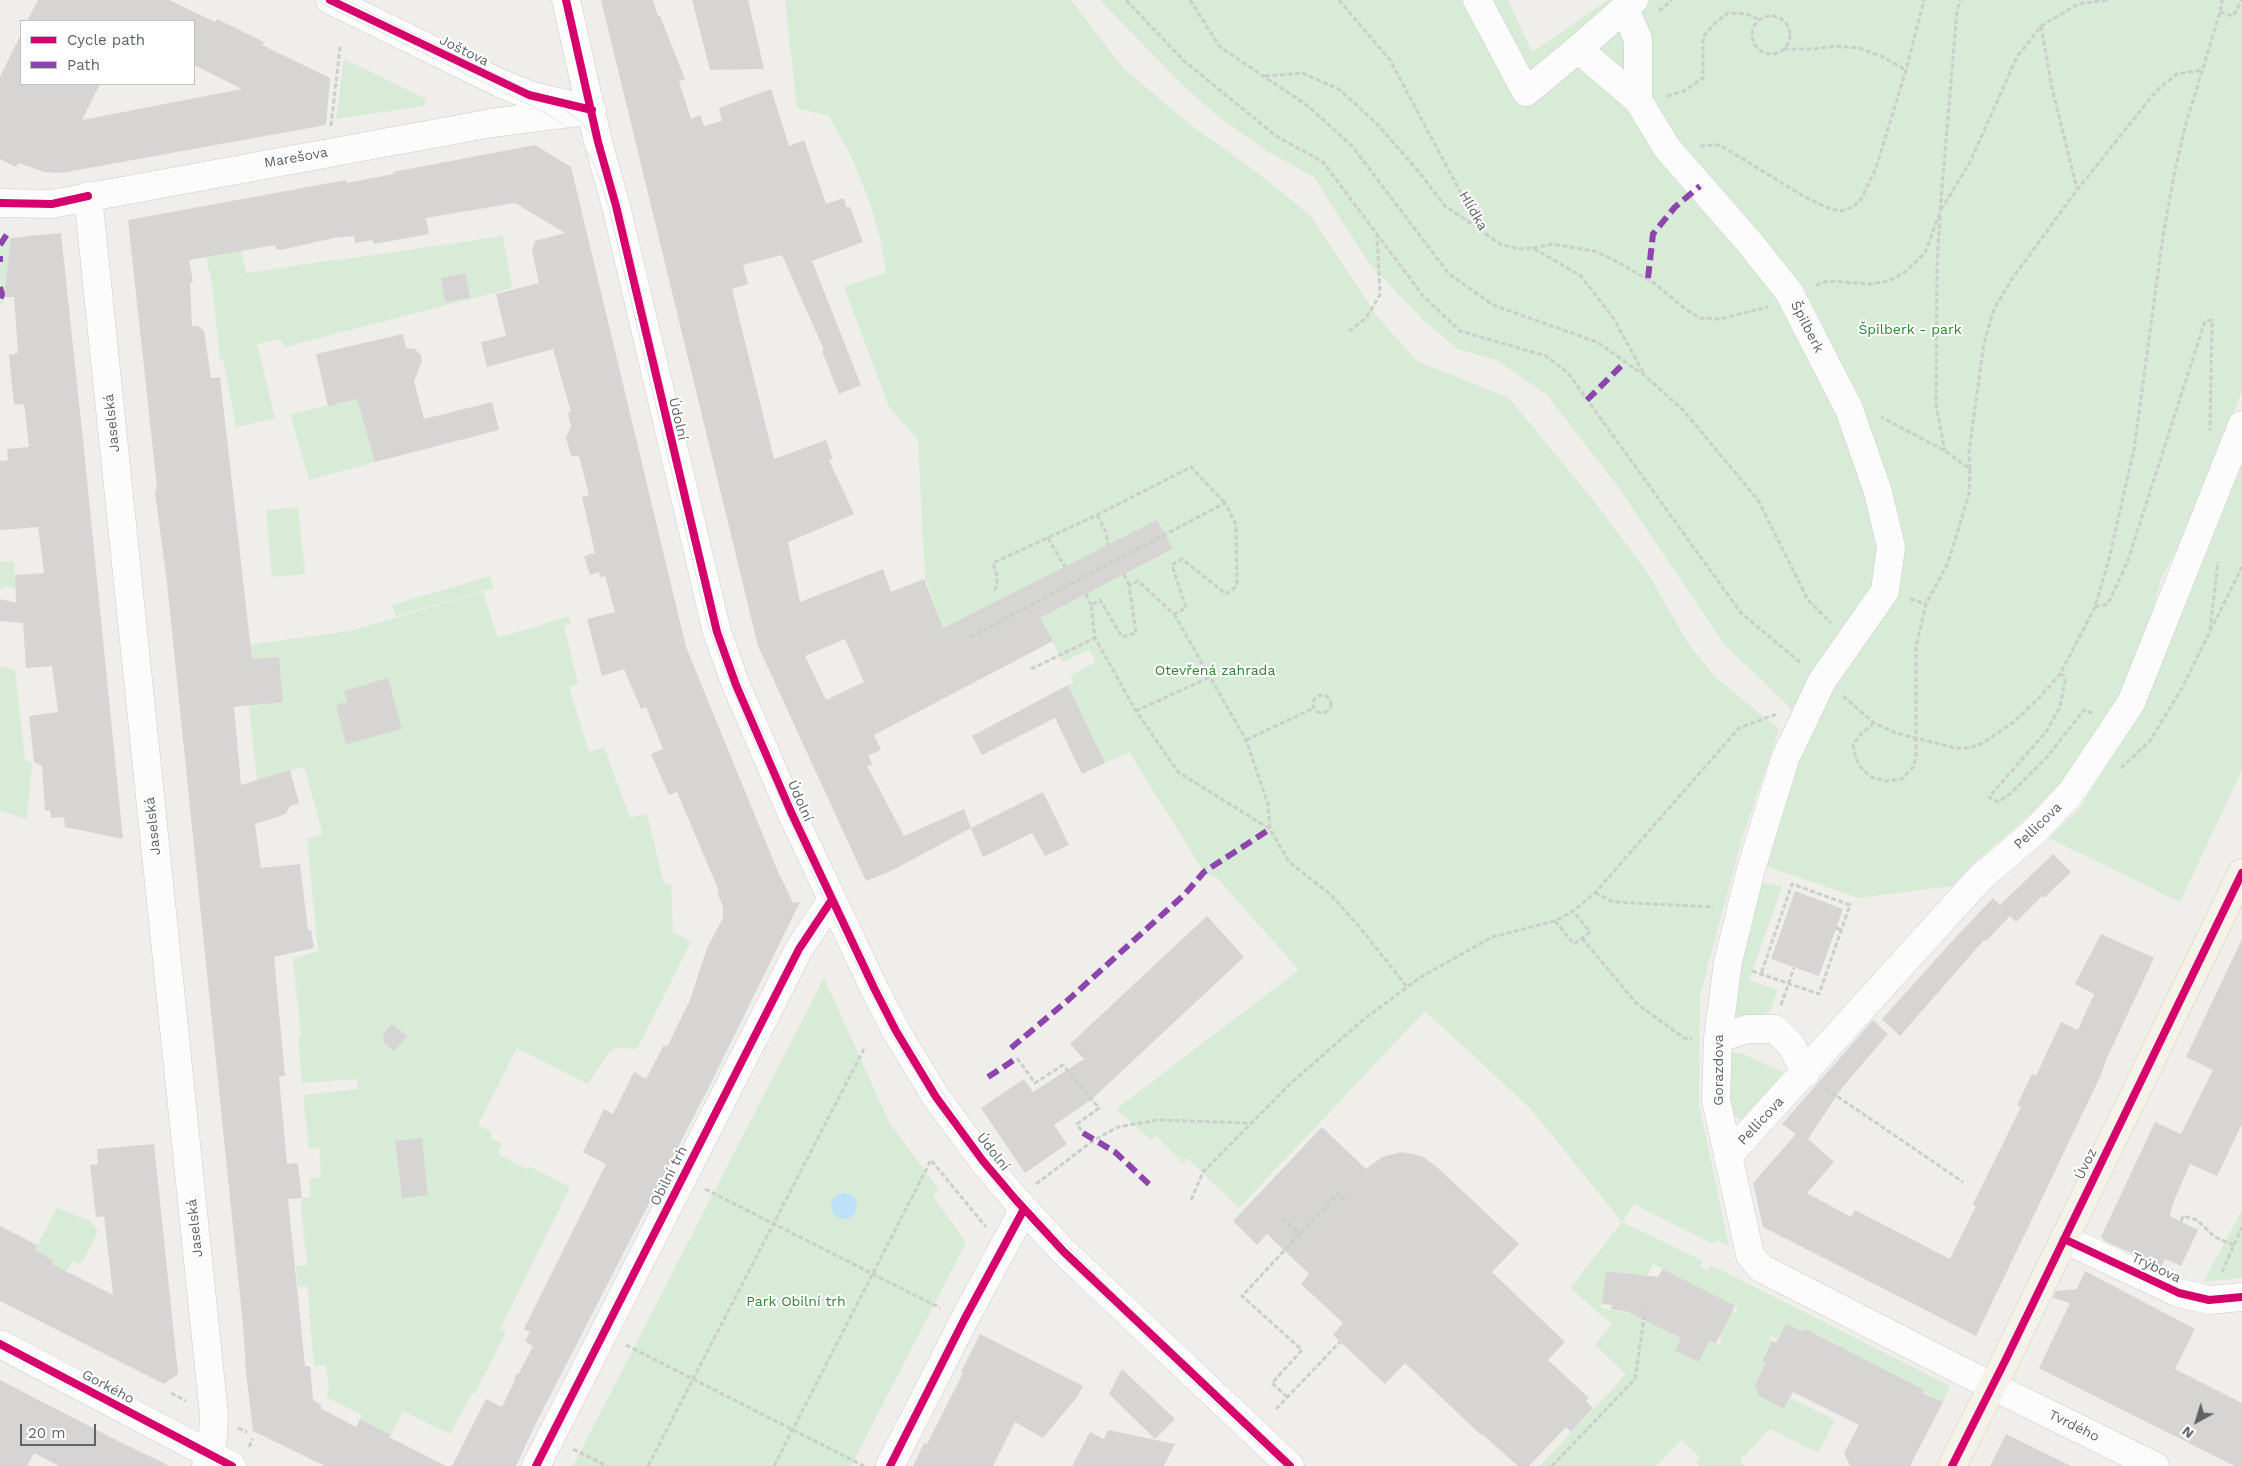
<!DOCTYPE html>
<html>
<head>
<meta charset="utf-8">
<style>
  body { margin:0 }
  #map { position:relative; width:2242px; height:1466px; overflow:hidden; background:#efeeea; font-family:"Work Sans",sans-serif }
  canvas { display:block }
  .legend { position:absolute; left:20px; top:20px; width:175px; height:65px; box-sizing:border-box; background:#fff; border:1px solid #bfc1c3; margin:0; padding:6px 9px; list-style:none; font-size:15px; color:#5f6368 }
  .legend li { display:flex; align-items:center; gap:10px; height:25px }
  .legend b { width:25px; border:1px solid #bfc1c3 }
  .north { position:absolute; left:2172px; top:1396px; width:50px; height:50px; -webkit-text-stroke:4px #fff; paint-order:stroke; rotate:219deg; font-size:14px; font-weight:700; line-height:20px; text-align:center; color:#5f6368 }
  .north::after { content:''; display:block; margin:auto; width:18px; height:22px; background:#5f6368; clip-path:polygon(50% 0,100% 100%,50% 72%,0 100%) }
  .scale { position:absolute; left:20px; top:1424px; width:76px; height:22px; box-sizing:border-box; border:2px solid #5f6368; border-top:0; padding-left:6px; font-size:15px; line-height:18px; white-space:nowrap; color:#5f6368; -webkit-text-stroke:4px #fff; paint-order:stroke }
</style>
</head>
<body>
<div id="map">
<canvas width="2242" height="1466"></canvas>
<ul class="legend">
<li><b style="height:6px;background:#d6006c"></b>Cycle path</li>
<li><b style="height:6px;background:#8e44ad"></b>Path</li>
</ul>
<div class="north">N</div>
<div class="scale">20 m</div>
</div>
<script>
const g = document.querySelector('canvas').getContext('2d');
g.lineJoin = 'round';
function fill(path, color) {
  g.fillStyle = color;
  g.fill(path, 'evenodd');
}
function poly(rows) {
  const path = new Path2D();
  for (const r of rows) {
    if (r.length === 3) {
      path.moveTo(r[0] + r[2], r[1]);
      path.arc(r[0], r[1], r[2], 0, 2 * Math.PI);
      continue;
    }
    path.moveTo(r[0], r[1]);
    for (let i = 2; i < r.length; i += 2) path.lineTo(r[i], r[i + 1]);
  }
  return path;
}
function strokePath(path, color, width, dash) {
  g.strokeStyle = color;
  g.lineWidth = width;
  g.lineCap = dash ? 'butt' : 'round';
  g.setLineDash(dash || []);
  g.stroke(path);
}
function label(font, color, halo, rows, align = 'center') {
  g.font = font + ' "Work Sans",sans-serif';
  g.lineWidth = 4;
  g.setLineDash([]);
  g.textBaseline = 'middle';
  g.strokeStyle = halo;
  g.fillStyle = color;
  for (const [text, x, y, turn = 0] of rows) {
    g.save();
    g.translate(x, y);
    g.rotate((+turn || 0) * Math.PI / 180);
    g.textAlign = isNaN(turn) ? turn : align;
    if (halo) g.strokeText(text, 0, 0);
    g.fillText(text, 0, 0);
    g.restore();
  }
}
const green = poly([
  [785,0,1071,0,1123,68,1192,126,1262,176,1312,217,1376,315,1417,361,1509,398,1593,500,1647,572,1688,643,1715,677,1779,729,1741,842,1700,995,1699,1105,1729,1246,1717,1240,1714,1244,1634,1204,1622,1222,1703,1261,1700,1267,1708,1271,1711,1265,1950,1386,1943,1402,1834,1343,1805,1329,1803,1332,1786,1323,1778,1339,1771,1336,1769,1339,1772,1341,1762,1360,1766,1362,1755,1385,1759,1396,1784,1409,1790,1398,1835,1420,1818,1453,1770,1429,1740,1460,1744,1466,1699,1466,1696,1463,1700,1458,1681,1440,1656,1466,1540,1466,1626,1374,1595,1345,1612,1324,1570,1288,1622,1222,1530,1108,1425,1011,1239,1208,1187,1158,1183,1163,1156,1136,1151,1140,1116,1109,1299,970,1217,878,1204,872,1129,752,1105,763,1068,685,1074,683,1070,676,1096,662,1089,649,1063,662,1040,618,1172,550,1158,520,943,628,925,578,918,440,889,407,844,287,886,273,880,238,870,203,852,158,829,116,797,108],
  [1653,1264,1738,1308,1736,1312,1732,1311,1719,1338,1722,1340,1719,1345,1709,1341,1698,1362,1676,1351,1681,1338,1647,1321,1640,1315,1601,1308,1607,1271,1647,1276],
  [1100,0,1508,0,1532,52,1608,0,2242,0,2242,391,2184,536,2161,578,2153,611,2120,692,2102,725,2058,786,2039,807,1977,860,1952,886,1859,898,1768,867,1764,858,1808,732,1789,707,1723,643,1619,488,1547,395,1498,361,1458,349,1426,323,1369,263,1313,176,1268,152,1219,117,1180,83],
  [344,59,426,99,424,106,336,119],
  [503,236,512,288,285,347,280,339,257,344,275,418,236,427,223,359,220,360,212,284,206,257,241,251,247,274,248,273,338,259,339,260],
  [11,238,5,297,0,306,0,239],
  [357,399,375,462,309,480,290,414],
  [2242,463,2242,770,2180,902,2049,838,2080,808,2141,711],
  [298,507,305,574,272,577,266,510],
  [14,561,15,588,4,586,0,590,0,562],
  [490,576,494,588,396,616,392,605],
  [483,592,498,638,569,616,571,624,564,626,578,683,569,687,589,752,604,747,630,818,647,814,664,883,671,884,673,932,691,942,638,1047,635,1049,616,1048,609,1052,588,1084,517,1048,478,1125,492,1132,490,1138,502,1144,498,1154,527,1169,529,1166,570,1187,500,1329,506,1332,475,1393,472,1393,450,1434,403,1411,391,1435,360,1419,362,1415,326,1397,329,1391,326,1365,314,1366,310,1321,312,1320,310,1319,308,1286,298,1287,296,1266,307,1265,301,1207,302,1198,311,1197,309,1179,321,1177,319,1148,309,1149,303,1095,357,1089,358,1079,302,1083,298,1037,301,1036,293,959,318,951,307,839,323,834,304,767,257,780,249,706,283,701,279,657,241,661,225,648,350,631],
  [422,1138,428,1195,402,1197,395,1141],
  [0,666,15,670,25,760,32,762,27,819,0,811],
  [1759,881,1782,887,1749,980,1778,990,1770,1011,1735,1023,1732,1008],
  [824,978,890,1124,939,1189,933,1196,966,1242,934,1305,851,1466,573,1466],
  [1731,1053,1741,1053,1785,1073,1745,1119,1739,1119,1733,1115,1729,1109],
  [57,1208,90,1221,98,1231,84,1260,79,1264,72,1261,67,1271,52,1264,54,1261,35,1250],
  [2242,1210,2242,1278,2203,1282,2204,1281]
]);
const water = poly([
  [844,1206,13]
]);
const building = poly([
  [38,0,169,0,215,22,217,19,264,42,262,45,330,78,326,125,61,173,44,172,19,163,16,167,0,159,0,77,21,34,21,84,100,84,82,120,242,89,194,65,194,21,27,21],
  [601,0,653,0,658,16,660,16,685,79,679,81,691,119,700,115,704,126,722,121,719,108,771,89,789,146,804,140,826,204,844,198,846,207,850,207,863,242,812,261,861,385,839,394,822,351,824,350,782,255,743,265,748,284,732,289,774,459,826,440,833,459,829,460,854,514,788,542,800,602,883,569,891,592,924,579,943,628,1157,520,1173,549,1040,618,1053,641,874,735,881,750,869,755,872,765,867,766,904,836,964,809,971,828,891,871,866,881,758,646],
  [845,639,864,682,826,700,805,656],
  [692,0,748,0,764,69,710,70],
  [535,145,571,167,686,647,776,867,793,903,800,902,710,1085,535,1425,516,1466,452,1466,486,1399,502,1407,514,1382,515,1376,519,1373,533,1346,525,1341,530,1332,524,1329,606,1164,583,1152,604,1109,613,1114,634,1072,646,1079,664,1045,667,1047,690,1000,707,948,723,918,723,907,717,892,719,891,677,792,669,795,651,754,663,749,646,707,641,709,624,669,602,676,587,619,615,612,605,576,600,577,599,572,590,575,584,556,595,553,582,497,589,495,579,456,571,456,566,437,571,427,568,413,571,412,553,349,487,367,481,342,506,336,496,294,539,283,532,250,535,241,565,233,515,203,426,218,429,234,374,244,372,240,355,243,354,236,334,238,281,250,276,249,275,245,189,260,193,282,190,283,192,326,198,326,204,331,211,378,220,377,252,659,279,657,283,702,234,707,241,785,290,770,299,803,290,806,286,814,255,824,261,868,300,864,308,930,311,930,314,948,274,957,285,1076,279,1077,287,1164,298,1163,302,1198,288,1199,305,1366,310,1366,313,1400,322,1405,320,1408,356,1427,360,1419,391,1435,389,1437,446,1466,325,1466,253,1431,246,1372,243,1325,167,583,155,492,157,487,128,220,346,180,346,183,394,174,393,172],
  [61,233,84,450,123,839,65,827,64,817,51,818,50,810,45,811,42,766,34,762,29,716,58,712,52,666,26,668,23,623,0,621,0,599,16,603,15,575,44,573,38,527,0,530,0,461,8,460,7,449,29,447,24,404,14,405,9,355,18,353,14,297,4,297,11,238],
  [465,273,470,298,445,302,441,278],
  [403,334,406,348,415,349,421,355,422,361,414,381,424,419,492,402,499,430,375,462,357,399,328,406,316,354],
  [388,678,402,729,346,744,336,705,347,702,344,691],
  [1068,685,1105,763,1082,774,1055,718,982,755,972,736],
  [1043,792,1069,845,1045,856,1032,833,983,857,971,828],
  [2053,854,2071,872,2044,898,2042,896,2016,922,2010,916,1986,941,1984,940,1900,1036,1882,1019,1956,937,1993,898,2000,905],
  [1795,891,1843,909,1819,976,1771,959],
  [1207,916,1244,957,1091,1100,1054,1125,1067,1144,1025,1173,981,1108,1024,1079,1033,1092,1084,1059,1070,1044],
  [2101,934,2154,958,2106,1060,2101,1075,1976,1336,1763,1227,1753,1183,1796,1134,1782,1124,1873,1020,1888,1034,1842,1088,1808,1139,1834,1162,1807,1193,1851,1217,1855,1210,1950,1259,1976,1206,1973,1204,2021,1107,2017,1105,2032,1074,2036,1076,2061,1022,2078,1030,2094,994,2075,984],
  [2242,939,2242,1124,2217,1176,2190,1164,2173,1203,2170,1216,2198,1230,2181,1266,2165,1259,2161,1267,2105,1241,2101,1237,2155,1122,2181,1134,2213,1070,2186,1057],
  [392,1024,407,1036,394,1051,384,1043,383,1035],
  [1322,1127,1366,1169,1382,1157,1402,1152,1422,1156,1438,1168,1519,1244,1492,1272,1565,1342,1548,1360,1589,1398,1586,1401,1593,1408,1571,1432,1566,1427,1529,1466,1518,1466,1482,1434,1481,1435,1405,1363,1385,1384,1333,1335,1343,1323,1301,1284,1309,1274,1267,1234,1257,1245,1233,1221],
  [422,1138,428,1195,402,1198,395,1141],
  [154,1144,178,1374,164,1384,0,1301,0,1226,37,1245,35,1250,54,1261,52,1264,113,1295,104,1216,96,1217,90,1165,98,1164,97,1149],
  [1663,1269,1735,1306,1716,1343,1709,1341,1699,1362,1675,1351,1681,1338,1628,1312,1611,1309,1612,1305,1602,1304,1606,1271,1658,1277],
  [2085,1271,2195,1329,2175,1369,2242,1403,2242,1466,2235,1466,2039,1368,2070,1303,2053,1298,2056,1291,2077,1289],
  [1786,1323,1803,1332,1805,1329,1841,1347,1924,1390,1923,1393,1943,1402,1910,1466,1850,1466,1844,1453,1859,1425,1793,1392,1784,1409,1759,1396,1755,1385,1766,1362,1762,1361,1772,1341,1776,1343],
  [980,1334,1083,1386,1077,1397,1043,1438,1015,1422,993,1466,913,1466,924,1443,927,1444,963,1373,961,1372],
  [1122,1369,1175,1419,1155,1439,1109,1394],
  [0,1380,120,1442,170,1466,59,1466,34,1453,27,1466,0,1466],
  [1108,1430,1175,1444,1164,1466,1072,1466,1090,1432,1104,1439],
  [2006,1434,2071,1466,1990,1466]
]);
const path = poly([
  [1126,0,1183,60,1276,136,1323,162,1424,297,1460,331,1546,356,1568,373,1741,613,1802,664],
  [1190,0,1220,47,1308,106,1352,146,1449,274,1493,305,1597,342,1644,375,1683,410,1758,500,1808,600,1831,623],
  [1339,0,1390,60,1481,231,1500,244,1519,249,1533,248,1581,276,1614,319,1644,374],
  [1659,11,1672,0],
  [2220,12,2233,16,2242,0],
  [1771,35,19],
  [2041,26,2052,88,2077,189],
  [1784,49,1814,49,1836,46,1859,48,1883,57,1906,70],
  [1265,76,1302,73,1339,89,1377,124,1419,172,1445,206,1481,230],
  [1667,96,1684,91,1703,78,1703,37,1715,23,1728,13,1747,14,1758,19],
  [331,126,340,47],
  [1700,146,1720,145,1805,197,1828,208,1841,211,1853,207,1861,199,1876,168,1906,70,1924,0],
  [1941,210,1970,162,2017,57,2041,26,2078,4,2108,0],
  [1940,216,1937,264,1936,405,1945,451],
  [1533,248,1552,244,1594,251,1612,259,1654,283,1684,308,1700,318,1720,319,1768,307],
  [1816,285,1828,281,1869,284,1889,281,1905,272,1925,253,1940,212,1957,11,1960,0],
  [1349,331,1366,318,1380,295,1377,235],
  [1970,469,1969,451,1984,343,1994,309,2012,279,2077,190,2156,91,2177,74,2202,70],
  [1097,515,1106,532,1108,545],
  [1048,538,1065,567],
  [1124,574,1129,585],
  [994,590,997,586,997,576,993,563,1097,515,1191,467,1225,503],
  [1086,594,1091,605],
  [1910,599,1926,604],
  [2095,607,2108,604,2127,563,2205,321,2212,320,2210,430],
  [1174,614,1246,740,1268,804,1270,829,1289,862,1330,894,1358,925,1407,987],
  [2210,630,2218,562],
  [970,637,1225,503,1236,524,1237,586,1226,594,1182,559,1172,565,1186,608,1174,614,1138,581,1129,585,1136,633,1122,637,1100,600,1091,605,1095,638,1136,711,1178,772,1270,829],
  [1031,669,1095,638],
  [2060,674,2064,676,2065,681,2060,707,2046,732,1989,797,1998,802,2010,794,2047,757,2084,710,2091,712,2090,715],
  [1322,704,9],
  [1843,696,1874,723,1896,733,1955,748,1970,748,1983,743,2015,721,2041,696,2060,674,2095,607,2109,559,2134,449,2163,236,2174,175,2185,127,2220,12,2222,0],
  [1136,711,1210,677],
  [1874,723,1861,734,1853,745,1856,759,1862,769,1871,777,1886,781,1902,779,1914,766,1916,755,1916,646,1926,604,1948,563,1969,494,1970,469,1945,451,1881,417],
  [1246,740,1314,708],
  [2121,768,2150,741,2182,688,2242,567],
  [1595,893,1614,902,1714,907],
  [1555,921,1574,944,1590,932,1573,911],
  [1836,928,1842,930],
  [1582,938,1636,1003,1684,1038,1692,1039],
  [1752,971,1761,974,1819,994,1850,905,1792,884,1761,974],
  [1781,1005,1794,968],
  [1017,1058,1035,1083,1063,1065,1099,1108,1077,1124,1083,1133],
  [1825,1088,1963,1182],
  [1036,1184,1094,1140,1118,1127,1157,1120,1251,1123],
  [705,1189,940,1308],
  [1191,1200,1203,1172,1289,1085,1364,1019,1421,977,1492,937,1555,921,1573,911,1595,893,1739,728,1777,714],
  [1282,1218,1300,1234],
  [2181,1221,2183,1216,2197,1220,2215,1237,2234,1245],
  [2222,1272,2242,1227],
  [626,1345,864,1466],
  [171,1393,186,1401],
  [1287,1397,1272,1383,1302,1350,1242,1296,1338,1193,1346,1202],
  [1276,1409,1340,1342],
  [238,1428,247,1432],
  [249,1447,253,1439],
  [573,1449,607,1466],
  [648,1466,864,1049],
  [774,1466,931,1160,986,1227],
  [1552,1466,1635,1379,1644,1318,1647,1311]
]);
const minor = poly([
  [330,0,500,83,529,95,571,105],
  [566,0,598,142,616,206,717,632,736,685,791,812,874,988,896,1031,936,1097,983,1161,1016,1200,1064,1252,1290,1466],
  [1477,0,1526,92,1578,49,1638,100],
  [1625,10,1638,39,1638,100,1667,148,1750,243,1789,292,1849,409,1878,492,1891,547,1885,591,1822,681,1785,759,1751,869,1728,962,1718,1038,1716,1100,1750,1255,1761,1268,1962,1371,2155,1466],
  [1578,49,1634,0],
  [88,196,214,1415,213,1436,210,1455,206,1466],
  [0,203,52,204,492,123,592,110],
  [1718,1038,1748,1029,1775,1029,1791,1045,1806,1073],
  [1728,1156,1981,877,2033,833,2070,794,2131,703,2242,425],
  [2064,1239,2179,1293,2209,1300,2242,1297],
  [0,1344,232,1466],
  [536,1466,799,949,831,901],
  [890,1466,964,1320,1024,1209]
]);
const major = poly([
  [1952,1466,2006,1359,2242,873]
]);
const tram = poly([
  [315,0,538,109,562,123,586,149,598,173,609,208,707,621,719,655,746,722,828,907,891,1034,952,1130,1021,1215,1060,1255,1281,1466],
  [345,0,551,101,578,119,598,142,612,173,621,205,705,565,723,632,742,684,796,809,834,893,899,1026,969,1133,1046,1225,1109,1288,1297,1466]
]);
const quiet = poly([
  [0,245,9,231],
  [0,256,0,262],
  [1648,278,1653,234,1675,207,1700,186],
  [0,287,2,294,0,301],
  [1587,400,1625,362],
  [1011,1048,1067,1001,1185,894,1204,872,1270,829],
  [988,1077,1017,1058],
  [1083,1133,1115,1152,1153,1188]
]);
const cycleway = poly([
  [330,0,529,95,592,110],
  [566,0,598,142,616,206,717,632,736,685,791,812,874,988,896,1031,936,1097,983,1161,1016,1200,1064,1252,1290,1466],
  [0,203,52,204,88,196],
  [2064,1239,2179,1293,2209,1300,2242,1297],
  [0,1344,232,1466],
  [536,1466,799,949,831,901],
  [890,1466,964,1320,1024,1209],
  [1952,1466,2006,1359,2242,873]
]);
const streetNames = [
  ["Joštova",464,51,26],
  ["Marešova",296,158,-10],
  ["Hlídka",1473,211,60],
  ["Špilberk",1807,327,63],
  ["Údolní",678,419,77],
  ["Jaselská",112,423,-96],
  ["Údolní",800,801,66],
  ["Jaselská",153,826,-96],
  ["Pellicova",2038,826,-44],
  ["Gorazdova",1719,1070,-90],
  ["Pellicova",1761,1121,-47],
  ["Údolní",993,1152,52],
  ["Úvoz",2086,1164,-64],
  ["Obilní trh",669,1176,-63],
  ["Jaselská",195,1228,-96],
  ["Trýbova",2156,1268,25],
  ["Gorkého",108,1387,28],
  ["Tvrdého",2074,1426,26]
];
const parkNames = [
  ["Špilberk - park",1910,330],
  ["Otevřená zahrada",1215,671],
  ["Park Obilní trh",796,1302]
];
fill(green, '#d8ebd6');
fill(water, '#bfe0f9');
fill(building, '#d6d5d3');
strokePath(minor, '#cbcccc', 29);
strokePath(major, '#d7ceb8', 29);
strokePath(path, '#cacfcc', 3, [5, 2.5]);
strokePath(minor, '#fdfcfc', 28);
strokePath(major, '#f4f2e9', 28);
strokePath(tram, '#e4e4e4', 1);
strokePath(quiet, '#8e44ad', 6, [12, 6]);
strokePath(cycleway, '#d6006c', 8);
label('14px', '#5f6368', '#fff', streetNames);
label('14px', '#348238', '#fff', parkNames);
</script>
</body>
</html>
